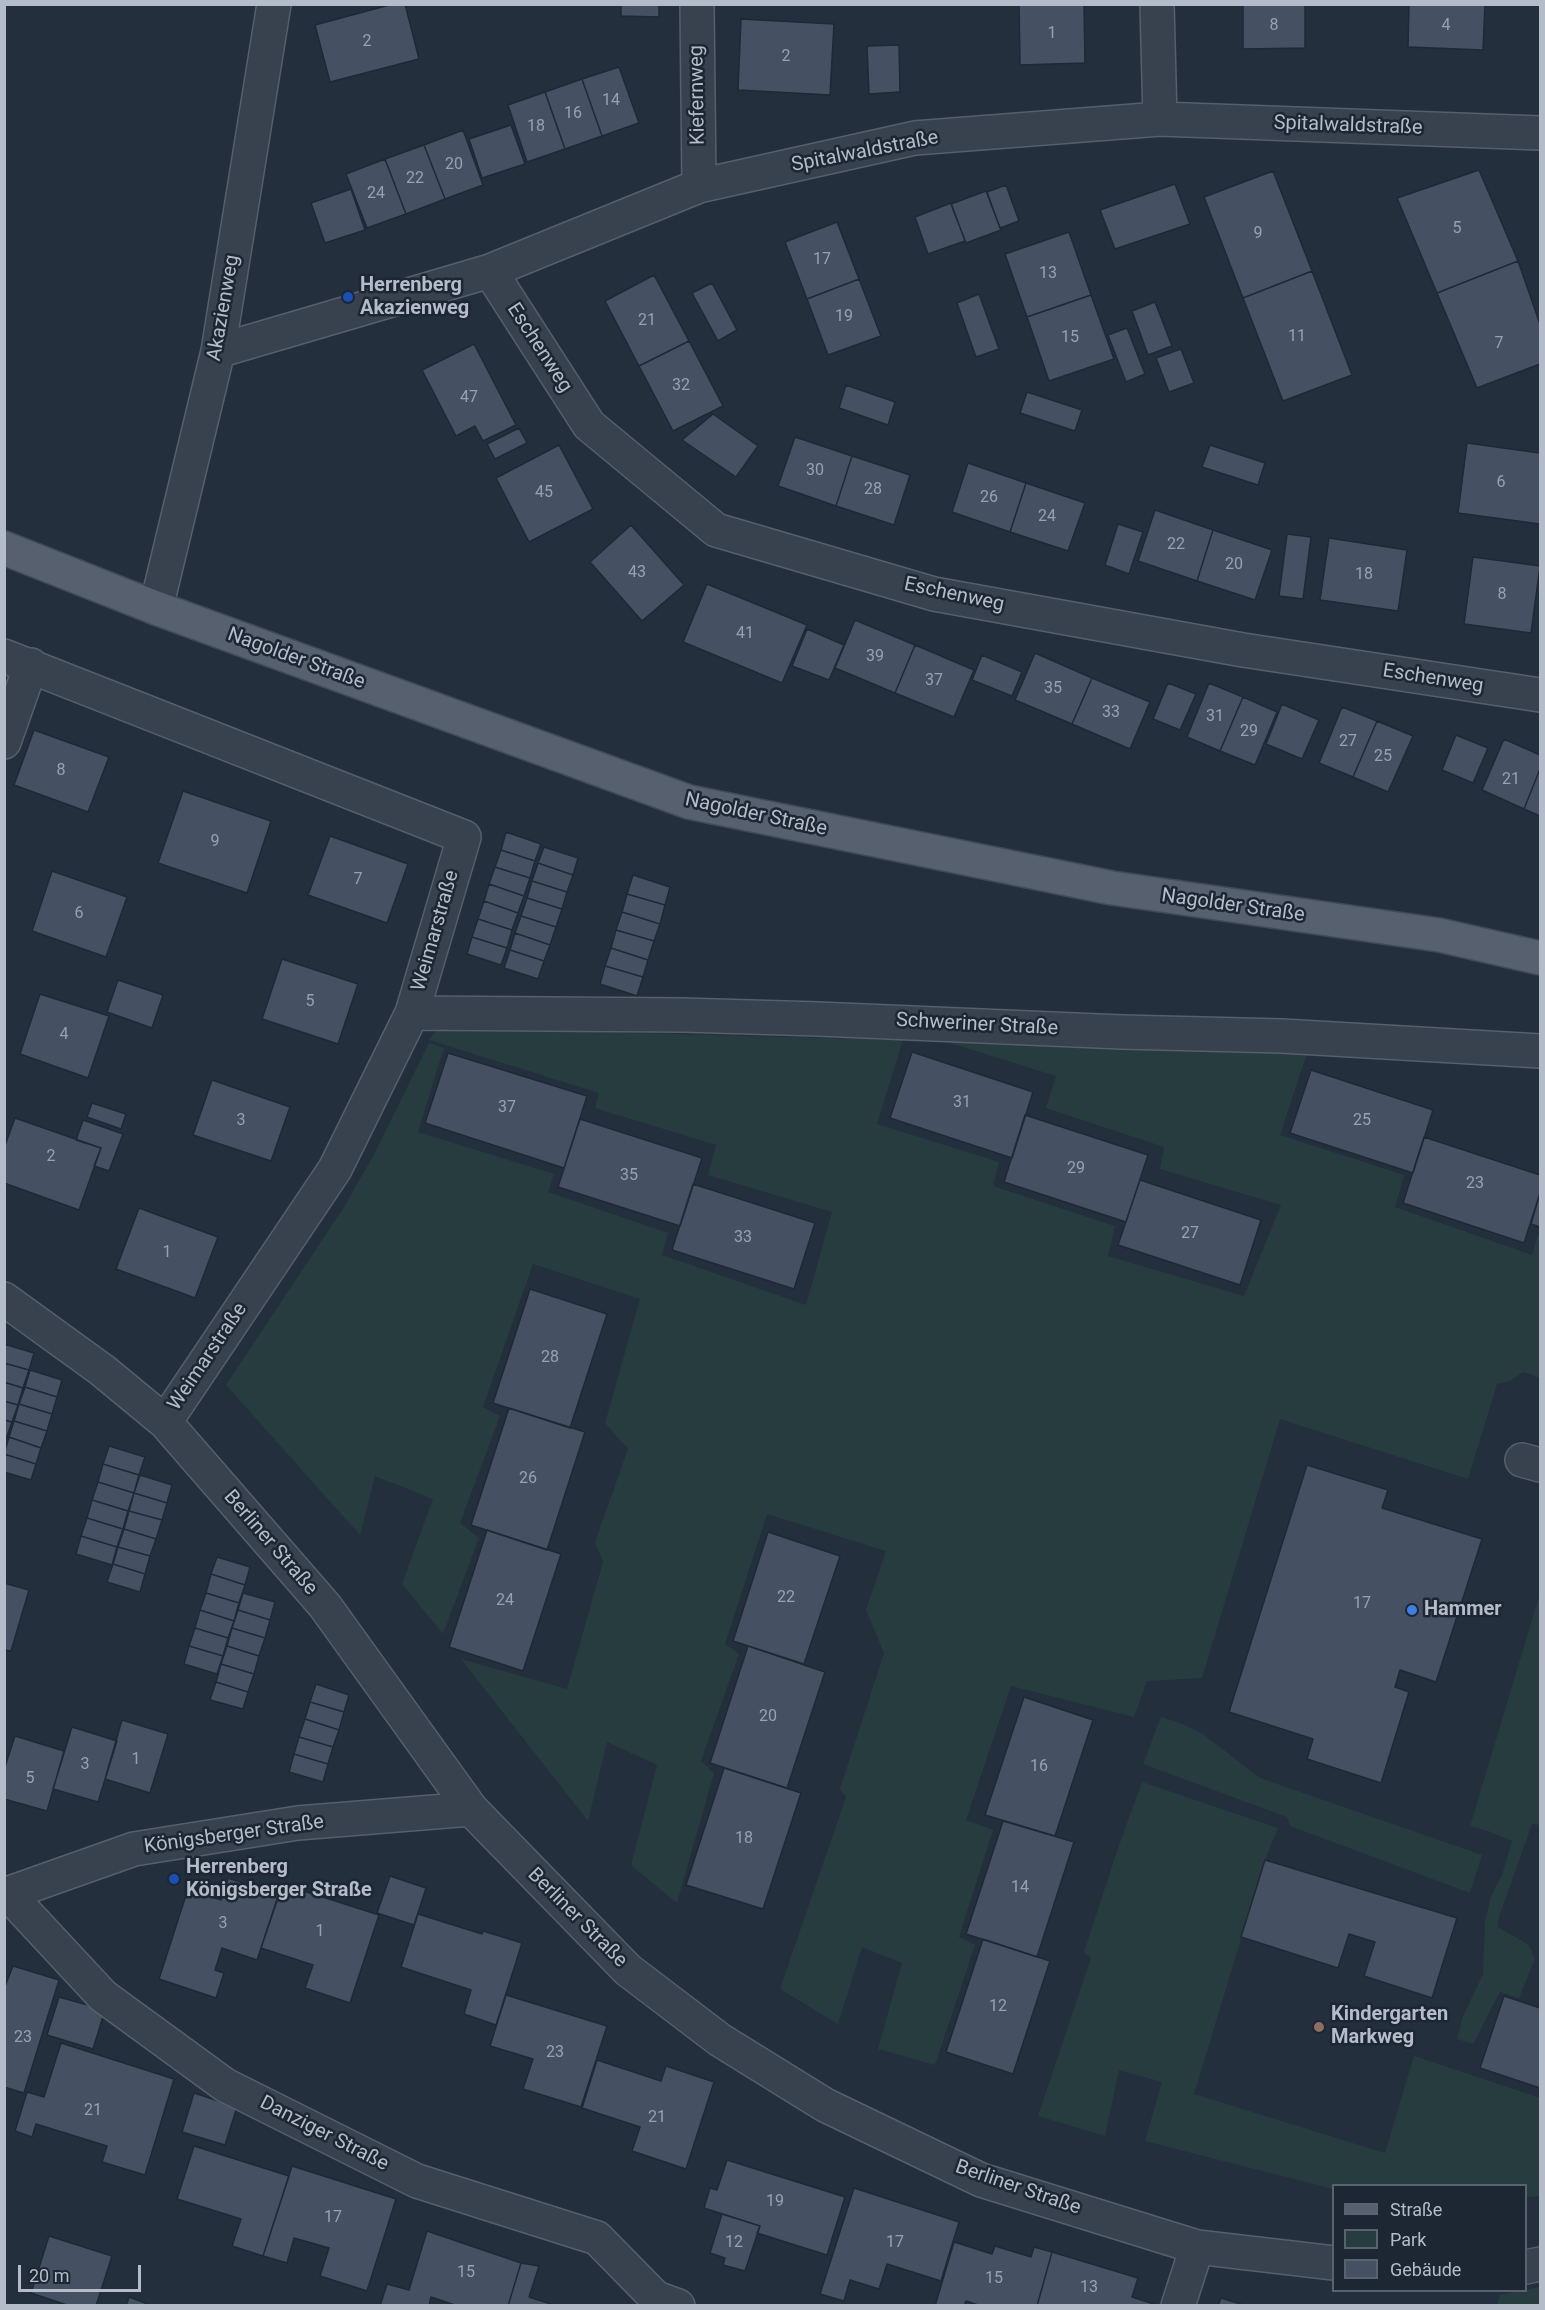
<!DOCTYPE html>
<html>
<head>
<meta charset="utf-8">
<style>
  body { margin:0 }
  #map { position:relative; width:1545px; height:2310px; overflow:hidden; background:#242f3e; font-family:Roboto,sans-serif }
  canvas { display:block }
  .frame { position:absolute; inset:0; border:6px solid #b4bcc9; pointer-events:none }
  .legend { position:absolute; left:1332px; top:2184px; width:195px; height:108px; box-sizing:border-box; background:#1d2633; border:2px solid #59626f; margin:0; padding:8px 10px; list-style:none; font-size:18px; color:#b4bcc9 }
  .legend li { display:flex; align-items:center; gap:12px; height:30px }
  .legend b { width:30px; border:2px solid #59626f }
  .scale { position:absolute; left:18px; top:2265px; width:123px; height:27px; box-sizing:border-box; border:3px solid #b4bcc9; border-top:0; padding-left:8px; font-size:18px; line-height:21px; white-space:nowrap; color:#b4bcc9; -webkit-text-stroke:4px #1d2633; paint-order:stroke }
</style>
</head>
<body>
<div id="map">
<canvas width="1545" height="2310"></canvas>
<div class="frame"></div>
<ul class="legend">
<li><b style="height:8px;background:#56606e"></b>Straße</li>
<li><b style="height:16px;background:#263c3f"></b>Park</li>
<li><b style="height:16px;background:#455162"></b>Gebäude</li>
</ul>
<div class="scale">20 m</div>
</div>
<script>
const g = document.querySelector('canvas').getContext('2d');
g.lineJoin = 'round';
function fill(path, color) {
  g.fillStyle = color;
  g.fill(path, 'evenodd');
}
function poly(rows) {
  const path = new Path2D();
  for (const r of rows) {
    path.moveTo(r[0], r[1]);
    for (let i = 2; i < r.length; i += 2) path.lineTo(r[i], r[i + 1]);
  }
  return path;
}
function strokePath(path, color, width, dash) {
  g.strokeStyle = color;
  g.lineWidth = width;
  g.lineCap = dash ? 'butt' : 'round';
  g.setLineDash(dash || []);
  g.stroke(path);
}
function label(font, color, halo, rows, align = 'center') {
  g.font = font + ' Roboto,sans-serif';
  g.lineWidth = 5;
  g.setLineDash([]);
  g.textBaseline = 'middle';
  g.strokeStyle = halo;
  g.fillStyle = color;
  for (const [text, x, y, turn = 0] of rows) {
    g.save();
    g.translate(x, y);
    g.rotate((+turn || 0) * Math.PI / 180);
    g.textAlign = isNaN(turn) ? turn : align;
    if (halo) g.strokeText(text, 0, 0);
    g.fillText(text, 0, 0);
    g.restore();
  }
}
const green = poly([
  [487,1029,903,1040,877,1124,999,1162,993,1186,1115,1226,1108,1256,1244,1296,1281,1205,1160,1169,1164,1147,1046,1108,1056,1076,934,1038,1307,1053,1280,1135,1404,1175,1395,1207,1532,1255,1538,1235,1540,1236,1540,1378,1524,1372,1509,1381,1497,1384,1468,1479,1280,1419,1202,1678,1147,1681,1134,1717,1011,1686,966,1820,993,1830,959,1937,975,1945,935,2065,878,2049,902,1963,862,1947,838,2024,780,1989,846,1797,840,1789,884,1653,866,1610,886,1551,767,1514,725,1644,739,1654,701,1761,714,1773,677,1903,631,1865,657,1765,607,1742,588,1821,461,1659,567,1689,603,1562,595,1542,628,1449,605,1423,640,1299,533,1264,483,1407,500,1416,460,1523,479,1538,443,1634,402,1584,433,1499,375,1476,360,1535,226,1385,344,1207,372,1158,429,1043,444,1048,418,1132,554,1174,548,1192,668,1233,662,1255,806,1305,832,1212,708,1175,716,1145,595,1108,599,1093,429,1040,436,1030],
  [1540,1593,1540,1825,1532,1824,1499,1917,1498,1927,1529,1945,1535,1959,1519,1998,1500,1992,1473,2044,1457,2039,1463,2016,1483,1974,1485,1921,1491,1896,1502,1875,1512,1841,1488,1831,1470,1826],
  [1161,1717,1180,1723,1203,1734,1260,1778,1482,1855,1470,1893,1290,1826,1287,1817,1143,1764],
  [1142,1782,1278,1828,1265,1860,1194,2094,1385,2153,1414,2056,1540,2098,1540,2196,1526,2197,1526,2186,1334,2186,1333,2189,1145,2141,1162,2082,1119,2070,1105,2136,1038,2116,1091,1958,1084,1952,1118,1848],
  [1540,2287,1540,2305,1497,2305,1500,2295]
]);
const building = poly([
  [393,4,405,4,419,59,330,82,315,25,393,4],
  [621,4,659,4,659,17,621,16,621,4],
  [1084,4,1085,63,1020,65,1019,5,1084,4],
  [1243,4,1305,4,1305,48,1243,49,1243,4],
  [1409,4,1485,4,1483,50,1408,47,1409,4],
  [741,19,834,24,830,95,738,90,741,19],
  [899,45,900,92,869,94,867,46,899,45],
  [619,67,639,123,602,136,582,79,619,67],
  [582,79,602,136,565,149,545,92,582,79],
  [545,92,565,149,527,162,508,105,545,92],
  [511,125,525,164,482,178,469,139,511,125],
  [463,130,483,185,445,199,424,145,463,130],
  [424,145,445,199,406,214,385,159,424,145],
  [385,159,406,214,367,228,346,174,385,159],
  [1479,170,1518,261,1437,293,1397,198,1479,170],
  [1273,171,1312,271,1243,298,1204,197,1273,171],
  [1175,184,1190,224,1115,249,1100,210,1175,184],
  [1006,185,1019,221,1000,228,987,192,1006,185],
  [351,189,365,230,325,243,311,203,351,189],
  [986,191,1001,230,966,243,951,204,986,191],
  [951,203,965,241,928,254,915,217,951,203],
  [837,222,859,279,807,299,785,242,837,222],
  [1069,232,1091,295,1027,317,1005,254,1069,232],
  [1518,261,1540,324,1540,364,1477,388,1437,293,1518,261],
  [1312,271,1352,375,1283,401,1243,298,1312,271],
  [654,275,689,341,639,366,605,301,654,275],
  [859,279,881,336,828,355,807,299,859,279],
  [712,283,737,330,718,341,692,293,712,283],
  [979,294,999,349,976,357,957,303,979,294],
  [1091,295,1114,359,1049,381,1027,317,1091,295],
  [1155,302,1172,346,1148,355,1132,311,1155,302],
  [1127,328,1145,374,1126,382,1108,335,1127,328],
  [689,341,723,406,673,431,639,366,689,341],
  [474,344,516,425,483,441,475,426,456,436,422,370,474,344],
  [1181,349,1194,383,1169,392,1156,358,1181,349],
  [846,385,895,402,888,425,839,408,846,385],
  [1027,392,1082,410,1075,431,1020,413,1027,392],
  [713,414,758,446,736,477,682,440,713,414],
  [519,428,527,443,495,459,487,444,519,428],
  [795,437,852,456,836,506,778,486,795,437],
  [1467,443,1540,453,1540,524,1458,513,1467,443],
  [559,445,593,509,529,542,496,478,559,445],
  [1210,445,1265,463,1258,485,1202,467,1210,445],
  [852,456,910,475,894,525,836,506,852,456],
  [968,463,1026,483,1010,532,952,512,968,463],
  [1026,483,1085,503,1068,551,1010,532,1026,483],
  [1155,510,1213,530,1197,581,1138,561,1155,510],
  [1118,524,1143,532,1129,574,1105,565,1118,524],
  [631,525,684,585,642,621,590,562,631,525],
  [1213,530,1272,550,1255,600,1197,581,1213,530],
  [1287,534,1311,537,1303,599,1279,596,1287,534],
  [1329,538,1407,550,1398,611,1320,600,1329,538],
  [1473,557,1540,566,1531,633,1464,624,1473,557],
  [707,584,807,625,782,683,683,642,707,584],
  [855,620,915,645,895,693,835,668,855,620],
  [807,629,844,645,829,680,792,666,807,629],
  [915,645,974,670,954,717,895,693,915,645],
  [1035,653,1092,678,1072,724,1015,700,1035,653],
  [982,655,1022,672,1012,696,972,680,982,655],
  [1092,678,1150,702,1130,749,1072,724,1092,678],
  [1168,683,1196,694,1180,730,1153,719,1168,683],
  [1209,683,1243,697,1220,751,1187,737,1209,683],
  [1243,697,1277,712,1255,765,1220,751,1243,697],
  [1282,704,1319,720,1302,759,1266,744,1282,704],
  [1342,707,1377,721,1353,777,1319,763,1342,707],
  [1377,721,1413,736,1388,792,1353,777,1377,721],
  [34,730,109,757,88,812,14,785,34,730],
  [1456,735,1488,748,1473,783,1442,770,1456,735],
  [1504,739,1540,755,1540,769,1524,809,1482,790,1504,739],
  [1540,769,1540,816,1524,809,1540,769],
  [183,791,271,821,247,893,158,863,183,791],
  [506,832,541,844,535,861,501,850,506,832],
  [330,836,408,864,387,923,308,895,330,836],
  [544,847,578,858,573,875,538,863,544,847],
  [501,850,535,861,530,878,495,867,501,850],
  [538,863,573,875,567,892,532,881,538,863],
  [495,867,530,878,524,896,489,884,495,867],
  [52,871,127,897,106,957,32,931,52,871],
  [633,875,670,887,665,905,627,894,633,875],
  [532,881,567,892,562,909,527,898,532,881],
  [489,884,524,896,518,913,484,901,489,884],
  [627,894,665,905,660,924,622,912,627,894],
  [527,898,562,909,556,927,521,916,527,898],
  [484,901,518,913,512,930,478,919,484,901],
  [622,912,660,924,654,941,616,930,622,912],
  [521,916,556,927,550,945,515,933,521,916],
  [478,919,512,930,507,948,472,937,478,919],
  [616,930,654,941,648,960,611,948,616,930],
  [515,933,550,945,544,961,510,950,515,933],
  [472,937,507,948,501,965,467,954,472,937],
  [611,948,648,960,643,977,605,966,611,948],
  [510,950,544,961,538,979,504,968,510,950],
  [282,959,358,984,338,1044,262,1019,282,959],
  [605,966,643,977,637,996,600,984,605,966],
  [118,980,163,995,152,1028,107,1012,118,980],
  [40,994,109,1016,88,1078,20,1054,40,994],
  [912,1052,1033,1092,1012,1158,890,1118,912,1052],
  [448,1053,587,1096,564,1168,425,1123,448,1053],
  [1311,1070,1433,1110,1413,1173,1290,1133,1311,1070],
  [212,1080,290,1107,271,1161,193,1135,212,1080],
  [92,1103,126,1114,121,1129,87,1117,92,1103],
  [1025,1115,1148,1155,1126,1222,1004,1182,1025,1115],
  [15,1118,101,1148,79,1210,4,1183,4,1148,15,1118],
  [580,1119,702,1158,680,1226,558,1187,580,1119],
  [83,1120,123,1134,109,1171,94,1166,101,1148,76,1140,83,1120],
  [1424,1137,1540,1175,1540,1193,1524,1243,1403,1203,1424,1137],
  [1140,1180,1261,1220,1240,1285,1118,1245,1140,1180],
  [693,1184,815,1223,794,1289,672,1250,693,1184],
  [1540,1193,1540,1227,1531,1224,1540,1193],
  [139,1208,218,1237,195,1298,116,1269,139,1208],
  [530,1289,607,1314,570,1428,493,1403,530,1289],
  [4,1344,34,1353,29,1370,4,1363,4,1344],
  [4,1363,29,1370,23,1388,4,1382,4,1363],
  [30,1370,62,1380,57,1397,25,1387,30,1370],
  [4,1382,23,1388,18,1405,4,1401,4,1382],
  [25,1387,57,1397,52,1414,19,1404,25,1387],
  [4,1401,18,1405,12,1422,4,1420,4,1401],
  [19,1404,52,1414,47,1431,14,1421,19,1404],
  [509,1408,585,1432,547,1550,471,1525,509,1408],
  [4,1420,12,1422,6,1439,4,1439,4,1420],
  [14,1421,47,1431,41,1448,9,1437,14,1421],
  [9,1437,41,1448,36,1464,4,1454,9,1437],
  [109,1446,145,1457,139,1475,103,1464,109,1446],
  [4,1454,36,1464,31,1480,4,1472,4,1454],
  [103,1464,139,1475,134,1493,98,1482,103,1464],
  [1307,1465,1388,1490,1382,1508,1482,1539,1436,1682,1400,1670,1395,1687,1409,1692,1381,1783,1307,1759,1313,1739,1229,1712,1307,1465],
  [140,1475,172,1485,167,1503,134,1493,140,1475],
  [98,1482,134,1493,128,1511,92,1500,98,1482],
  [134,1493,167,1503,162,1520,129,1511,134,1493],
  [92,1500,128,1511,123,1529,87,1518,92,1500],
  [129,1511,162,1520,156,1539,124,1529,129,1511],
  [87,1518,123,1529,117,1547,81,1536,87,1518],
  [124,1529,156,1539,150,1556,118,1547,124,1529],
  [487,1530,561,1554,523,1671,449,1647,487,1530],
  [768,1532,840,1556,804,1664,733,1641,768,1532],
  [81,1536,117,1547,112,1565,76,1554,81,1536],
  [118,1547,150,1556,145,1574,113,1564,118,1547],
  [217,1557,250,1567,245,1585,211,1574,217,1557],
  [113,1564,145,1574,140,1592,107,1582,113,1564],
  [211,1574,245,1585,239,1603,206,1593,211,1574],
  [4,1583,29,1590,11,1651,4,1650,4,1583],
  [206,1593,239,1603,234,1621,200,1610,206,1593],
  [243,1593,275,1602,270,1620,238,1610,243,1593],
  [200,1610,234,1621,228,1638,195,1628,200,1610],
  [238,1610,270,1620,265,1638,232,1628,238,1610],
  [195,1628,228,1638,223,1656,189,1646,195,1628],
  [232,1628,265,1638,259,1656,227,1646,232,1628],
  [189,1646,223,1656,217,1674,184,1664,189,1646],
  [227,1646,259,1656,254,1674,221,1664,227,1646],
  [748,1646,825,1672,787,1788,710,1763,748,1646],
  [221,1664,254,1674,248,1692,216,1682,221,1664],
  [216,1682,248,1692,243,1709,210,1700,216,1682],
  [316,1684,349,1695,344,1712,310,1702,316,1684],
  [1024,1697,1093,1720,1055,1836,985,1815,1024,1697],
  [310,1702,344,1712,339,1730,305,1719,310,1702],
  [305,1719,339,1730,333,1747,299,1737,305,1719],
  [122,1720,168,1734,150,1793,105,1779,122,1720],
  [72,1727,117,1741,98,1802,53,1789,72,1727],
  [15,1736,64,1751,47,1811,4,1799,4,1770,15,1736],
  [299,1737,333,1747,328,1764,294,1754,299,1737],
  [294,1754,328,1764,323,1782,289,1772,294,1754],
  [724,1768,801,1793,763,1909,686,1885,724,1768],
  [1003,1821,1074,1842,1037,1957,966,1934,1003,1821],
  [1265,1860,1457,1918,1432,1998,1364,1976,1375,1942,1349,1934,1338,1968,1241,1937,1265,1860],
  [390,1876,426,1888,414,1925,377,1913,390,1876],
  [228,1878,279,1895,257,1960,222,1948,215,1970,224,1973,216,1998,159,1979,188,1889,221,1900,228,1878],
  [282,1884,379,1915,350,2003,305,1988,313,1965,261,1948,282,1884],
  [418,1914,482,1934,483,1931,522,1943,496,2025,464,2014,471,1990,401,1967,418,1914],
  [983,1939,1050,1961,1013,2074,946,2052,983,1939],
  [13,1966,59,1980,24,2093,4,2087,4,1989,13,1966],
  [506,1995,607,2026,581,2107,523,2089,533,2059,490,2046,506,1995],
  [1504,1996,1540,2008,1540,2088,1480,2068,1504,1996],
  [59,1997,105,2010,93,2049,47,2035,59,1997],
  [61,2043,174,2079,145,2175,102,2162,107,2146,36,2124,32,2137,15,2131,27,2092,44,2097,61,2043],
  [597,2060,661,2081,666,2066,714,2082,686,2169,632,2151,640,2127,582,2108,597,2060],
  [194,2093,237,2107,225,2145,182,2132,194,2093],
  [194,2146,289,2176,263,2256,232,2246,241,2219,177,2199,194,2146],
  [727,2160,845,2197,827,2255,757,2233,760,2226,704,2208,710,2188,717,2190,727,2160],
  [292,2166,396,2199,367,2291,320,2276,329,2248,294,2238,287,2263,263,2256,292,2166],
  [854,2188,959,2222,941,2281,887,2264,879,2289,850,2280,844,2301,820,2294,854,2188],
  [722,2214,760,2226,745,2271,723,2265,725,2258,710,2253,722,2214],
  [427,2231,521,2263,508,2306,458,2306,431,2297,429,2306,380,2306,387,2284,409,2290,427,2231],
  [49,2236,112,2256,96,2306,70,2306,31,2293,49,2236],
  [954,2242,992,2254,995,2246,1031,2257,1034,2247,1052,2252,1037,2306,981,2306,966,2301,964,2306,935,2306,954,2242],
  [1052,2252,1138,2278,1132,2297,1154,2304,1153,2306,1037,2306,1052,2252],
  [521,2263,539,2266,529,2297,557,2306,508,2306,521,2263],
  [129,2297,153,2306,126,2306,129,2297],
  [1221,2298,1247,2306,1218,2306,1221,2298]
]);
const minor = poly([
  [697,4,699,186],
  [1157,4,1160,119],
  [490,271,589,425,716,530,934,594,1243,650,1540,695],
  [218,351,490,271,699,186,915,138,1160,119,1540,133],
  [156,608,218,351,274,4],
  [4,656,464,837,412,1013,335,1169,165,1422],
  [4,742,31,665],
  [412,1013,683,1015,818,1019,1122,1032,1282,1036,1540,1051],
  [4,1299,102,1370,165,1422,325,1606,471,1809,628,1970,720,2040,825,2105,981,2180,1197,2247,1334,2263],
  [1522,1460,1540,1465],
  [8,1894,103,1996,225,2085,417,2181,597,2238,656,2298,678,2306],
  [4,1895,134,1849,298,1823,471,1809],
  [1526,2267,1540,2264],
  [1178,2306,1197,2247]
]);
const major = poly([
  [4,548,156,608,689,802,1112,888,1439,935,1540,958]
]);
const markers = [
  [348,297,6,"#1a4fb4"],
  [1412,1610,6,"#3f7fe0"],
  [174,1879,6,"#1a4fb4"],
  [1319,2027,6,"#8d6e63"]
];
const numberNames = [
  ["8",1274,26],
  ["4",1446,26],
  ["1",1052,34],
  ["2",367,42],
  ["2",786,57],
  ["14",611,101],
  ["16",573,114],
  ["18",536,127],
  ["20",454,165],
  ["22",415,179],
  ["24",376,194],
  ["5",1457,229],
  ["9",1258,234],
  ["17",822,260],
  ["13",1048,274],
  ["19",844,317],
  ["21",647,321],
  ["11",1297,337],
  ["15",1070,338],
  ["7",1499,344],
  ["32",681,386],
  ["47",469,398],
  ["30",815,471],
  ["6",1501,483],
  ["28",873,490],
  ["45",544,493],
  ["26",989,498],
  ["24",1047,517],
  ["22",1176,545],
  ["20",1234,565],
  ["43",637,573],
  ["18",1364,575],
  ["8",1502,595],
  ["41",745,634],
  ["39",875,657],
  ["37",934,681],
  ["35",1053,689],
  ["33",1111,713],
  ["31",1215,717],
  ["29",1249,732],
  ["27",1348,742],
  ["25",1383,757],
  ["8",61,771],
  ["21",1511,780],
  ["9",215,842],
  ["7",358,880],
  ["6",79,914],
  ["5",310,1002],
  ["4",64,1035],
  ["31",962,1103],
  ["37",507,1108],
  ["3",241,1121],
  ["25",1362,1121],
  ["2",51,1157],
  ["29",1076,1169],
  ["35",629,1176],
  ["23",1475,1184],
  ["27",1190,1234],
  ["33",743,1238],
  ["1",167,1253],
  ["28",550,1358],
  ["26",528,1479],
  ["22",786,1598],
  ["24",505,1601],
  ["17",1362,1604],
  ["20",768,1717],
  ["1",136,1760],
  ["3",85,1765],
  ["16",1039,1767],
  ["5",30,1779],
  ["18",744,1839],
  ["14",1020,1888],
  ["3",223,1924],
  ["1",320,1932],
  ["12",998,2007],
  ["23",23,2038],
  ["23",555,2053],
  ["21",93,2111],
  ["21",657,2118],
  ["19",775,2202],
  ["17",333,2218],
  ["12",734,2243],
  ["17",895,2243],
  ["15",466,2273],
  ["15",994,2279],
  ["13",1089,2288]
];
const streetNames = [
  ["Kiefernweg",698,95,-91],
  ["Spitalwaldstraße",1348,126,2],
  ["Spitalwaldstraße",865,152,-11],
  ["Akazienweg",224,308,-80],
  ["Eschenweg",539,348,57],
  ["Eschenweg",954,595,12],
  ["Nagolder Straße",296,659,20],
  ["Eschenweg",1433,679,9],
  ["Nagolder Straße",756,815,12],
  ["Nagolder Straße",1233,906,8],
  ["Weimarstraße",436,931,-74],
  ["Schweriner Straße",977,1025,3],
  ["Weimarstraße",208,1357,-56],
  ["Berliner Straße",270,1543,49],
  ["Königsberger Straße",234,1835,-8],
  ["Berliner Straße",577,1918,45],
  ["Danziger Straße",324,2134,27],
  ["Berliner Straße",1018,2188,19]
];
const poiNames = [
  ["Herrenberg",360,286],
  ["Akazienweg",360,309],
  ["Hammer",1424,1610],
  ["Herrenberg",186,1868],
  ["Königsberger Straße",186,1891],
  ["Kindergarten",1331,2015],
  ["Markweg",1331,2038]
];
fill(green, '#263c3f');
fill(building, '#455162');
strokePath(building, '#1f2835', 1.5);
strokePath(minor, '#565f6c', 36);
strokePath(major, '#414a57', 36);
strokePath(minor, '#38414e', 33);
strokePath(major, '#56606e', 33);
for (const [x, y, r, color] of markers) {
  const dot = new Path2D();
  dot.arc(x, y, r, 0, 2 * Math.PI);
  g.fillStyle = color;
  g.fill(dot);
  strokePath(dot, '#1d2633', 2);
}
label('16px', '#98a1af', null, numberNames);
label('20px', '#b4bcc9', '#1d2633', streetNames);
label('bold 20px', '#b4bcc9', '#1d2633', poiNames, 'left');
</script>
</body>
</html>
